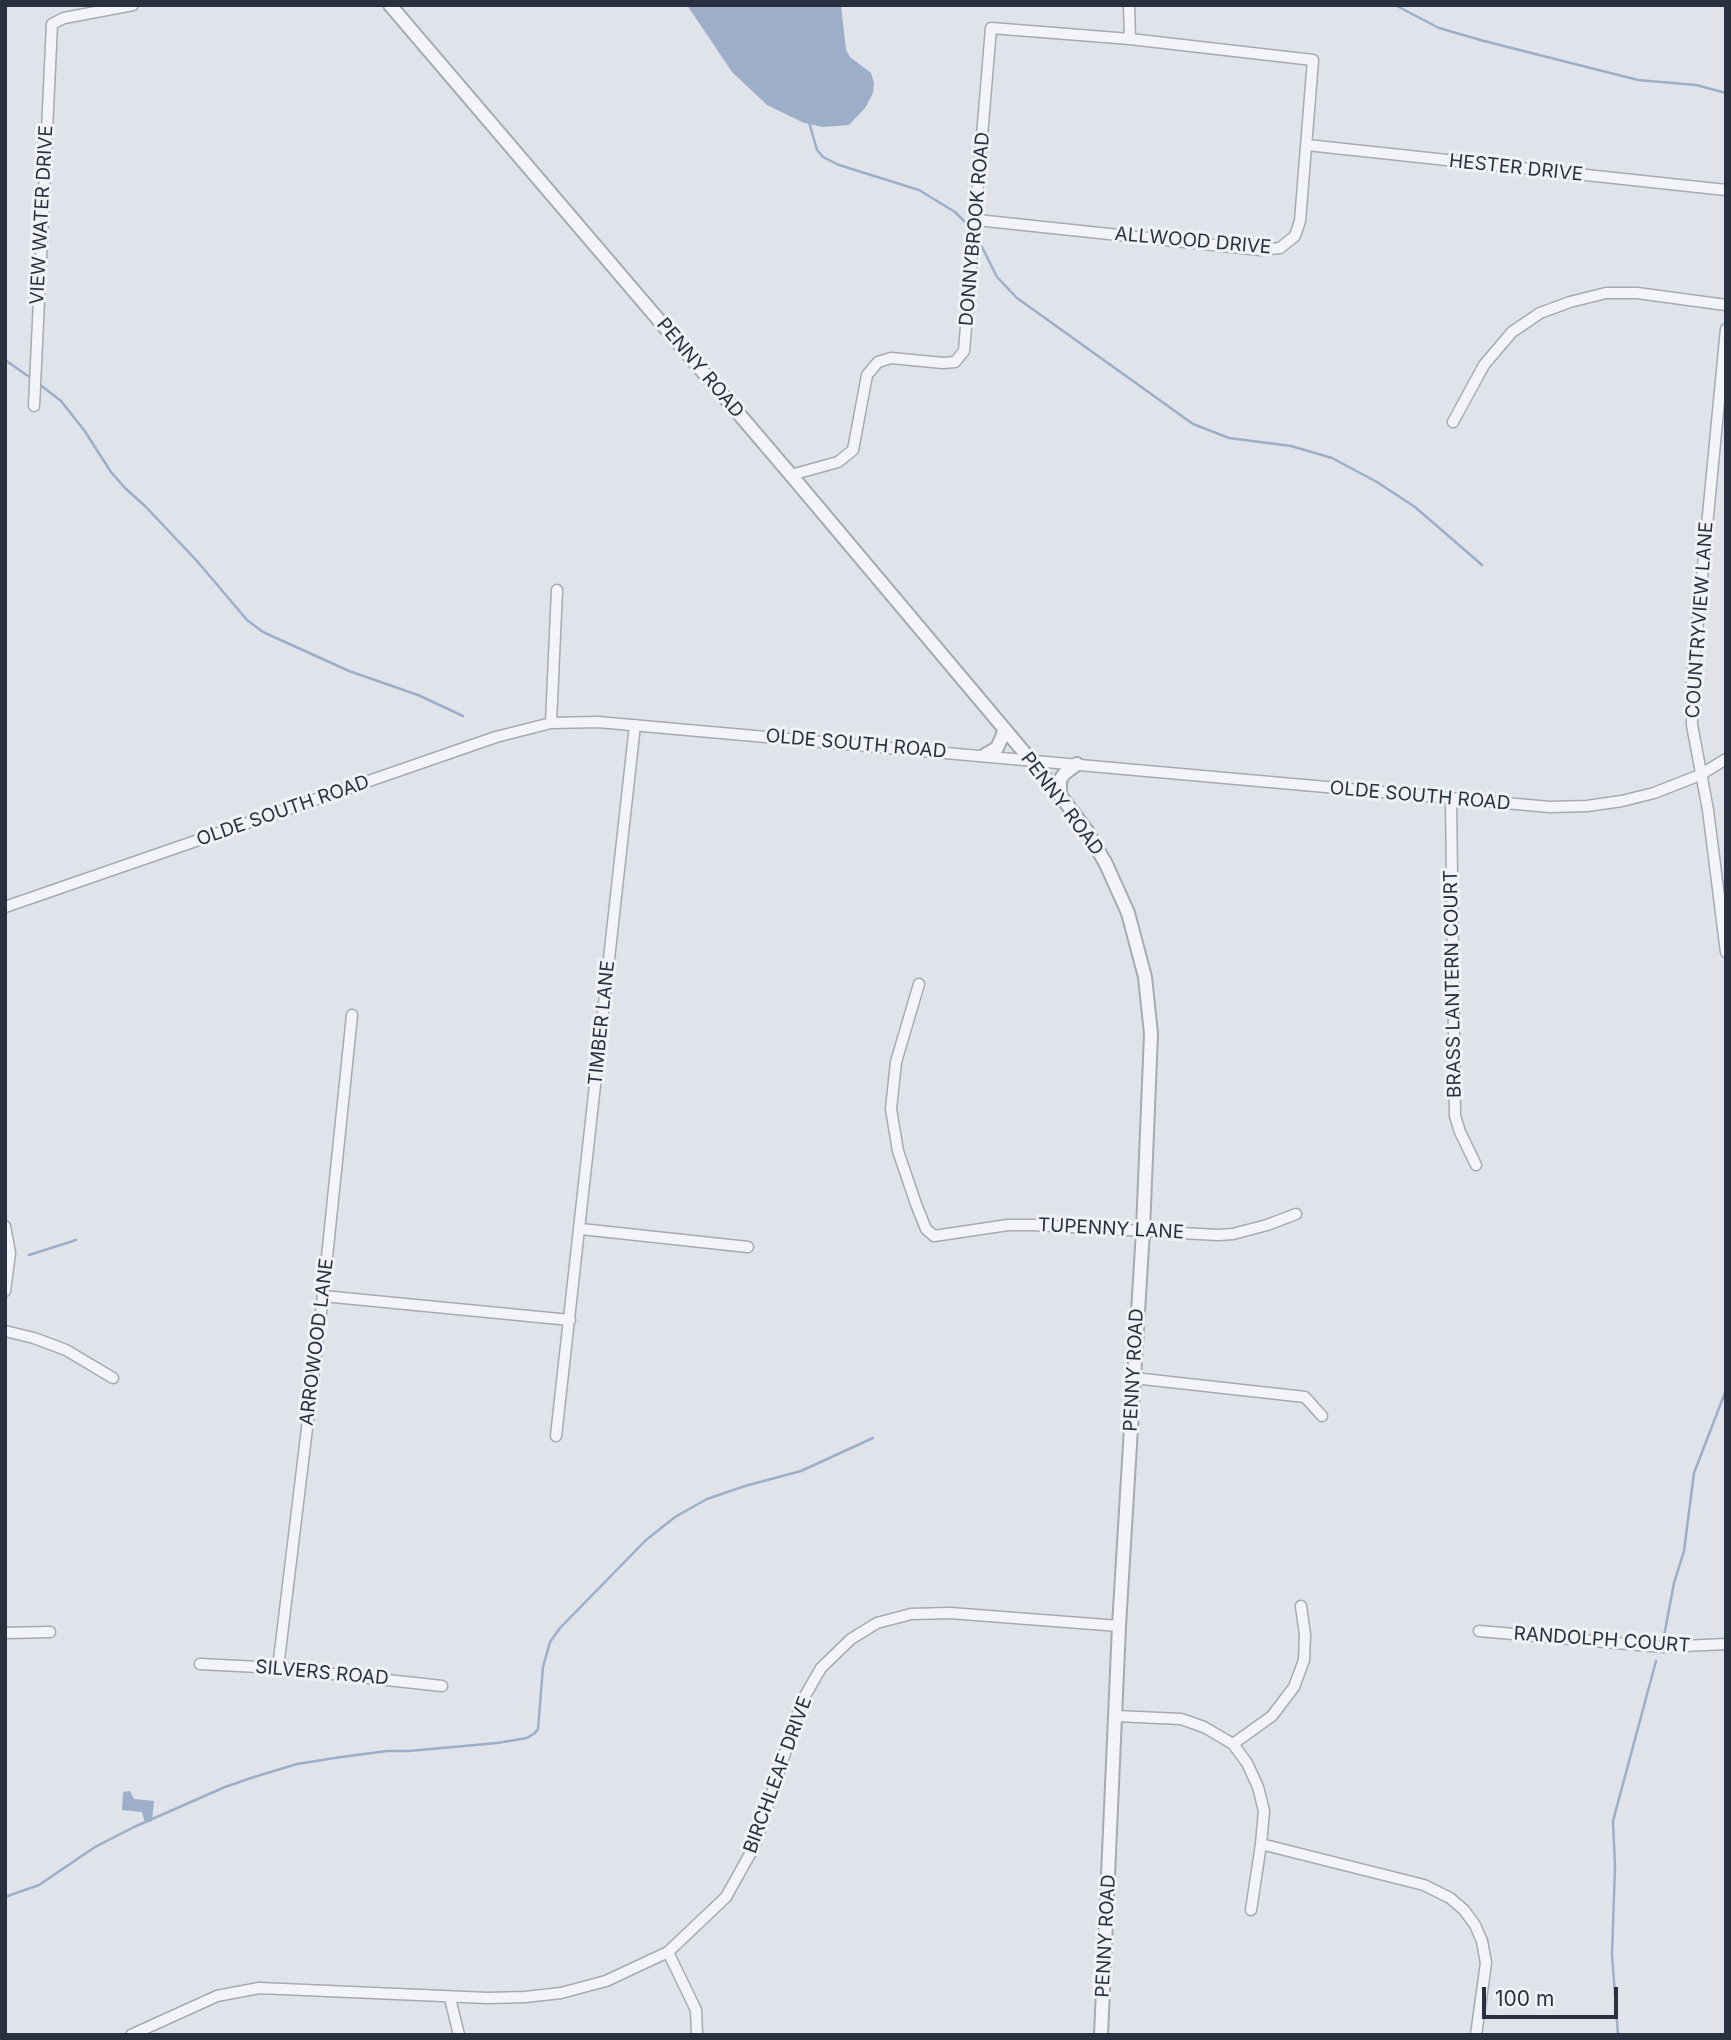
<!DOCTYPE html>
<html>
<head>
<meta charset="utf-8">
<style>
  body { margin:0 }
  #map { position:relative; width:1731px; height:2040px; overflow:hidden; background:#e0e3e9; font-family:Inter,sans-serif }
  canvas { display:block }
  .frame { position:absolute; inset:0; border:7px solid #293040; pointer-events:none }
  .scale { position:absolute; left:1482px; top:1987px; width:136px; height:32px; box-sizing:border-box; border:4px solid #293040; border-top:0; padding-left:9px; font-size:21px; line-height:24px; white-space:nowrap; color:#293040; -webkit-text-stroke:5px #f0f2f6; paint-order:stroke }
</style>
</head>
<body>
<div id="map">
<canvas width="1731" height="2040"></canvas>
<div class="frame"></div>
<div class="scale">100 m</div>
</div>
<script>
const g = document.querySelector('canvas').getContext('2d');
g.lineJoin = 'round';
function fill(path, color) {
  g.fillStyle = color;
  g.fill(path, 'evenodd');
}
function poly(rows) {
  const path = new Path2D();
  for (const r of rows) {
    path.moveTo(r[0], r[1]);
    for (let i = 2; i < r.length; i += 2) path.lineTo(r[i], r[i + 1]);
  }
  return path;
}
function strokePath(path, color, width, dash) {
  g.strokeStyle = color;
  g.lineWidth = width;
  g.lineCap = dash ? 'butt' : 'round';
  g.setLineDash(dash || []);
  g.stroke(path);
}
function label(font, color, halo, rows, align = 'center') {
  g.font = font + ' Inter,sans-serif';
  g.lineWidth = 6;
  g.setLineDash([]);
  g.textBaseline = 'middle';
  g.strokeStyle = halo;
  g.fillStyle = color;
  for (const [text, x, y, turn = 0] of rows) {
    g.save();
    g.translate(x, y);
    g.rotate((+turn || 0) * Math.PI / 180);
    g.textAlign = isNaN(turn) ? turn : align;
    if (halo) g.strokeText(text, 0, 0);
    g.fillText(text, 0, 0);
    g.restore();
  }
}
const water = poly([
  [687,5,841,5,846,50,850,57,871,73,874,83,873,93,865,108,849,125,823,127,804,123,767,105,732,72],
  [130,1791,134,1799,154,1801,152,1821,145,1823,142,1812,122,1810,123,1792]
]);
const stream = poly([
  [1395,5,1439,28,1484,41,1638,80,1696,85,1726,93],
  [809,122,817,150,823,157,839,165,919,190,955,212,972,229],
  [977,237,997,277,1017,298,1193,424,1229,438,1291,446,1332,458,1377,482,1415,507,1482,565],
  [5,360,31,378],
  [39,384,61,401,84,430,111,472,125,488,145,506,197,561,247,620,263,632,349,671,418,695,463,716],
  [29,1255,76,1240],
  [1664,1636,1674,1583,1684,1551,1694,1473,1726,1390],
  [5,1897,39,1885,95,1847,134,1827,225,1787,254,1777,297,1764,341,1757,387,1751,409,1751,497,1743,527,1738,535,1733,538,1729,543,1667,550,1642,560,1628,646,1540,675,1517,707,1499,745,1486,801,1471,873,1438],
  [1618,2035,1612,1955,1615,1866,1613,1821,1656,1661]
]);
const minor = poly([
  [1129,5,1130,39],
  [1307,145,1726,190],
  [1726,329,1692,681,1692,725,1708,810,1726,952],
  [34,406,52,24,64,18,133,5],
  [1453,422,1484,365,1512,332,1540,313,1570,302,1606,293,1637,293,1726,305],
  [791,475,838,462,853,450,867,375,878,362,891,358,943,363,955,362,964,351,991,28,1130,39,1313,60,1300,221,1295,236,1280,248,1260,250,977,220],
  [551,723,557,590],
  [1451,799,1455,1116,1460,1132,1476,1165],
  [5,907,496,737,551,723,598,722,1550,807,1587,806,1622,801,1654,793,1700,775,1726,759],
  [919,984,896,1062,891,1109,898,1151,916,1204,926,1229,934,1236,1008,1225,1033,1225,1218,1235,1233,1234,1267,1225,1296,1214],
  [5,1226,10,1253,5,1291],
  [581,1229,748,1247],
  [323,1296,570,1320],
  [5,1331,34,1338,66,1350,113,1378],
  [1134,1378,1305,1397,1322,1416],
  [556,1436,635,725],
  [1479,1631,1662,1647,1726,1644],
  [5,1633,50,1632],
  [200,1664,278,1668,442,1686],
  [278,1668,323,1296,352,1015],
  [1116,1716,1181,1719,1204,1727,1233,1744,1247,1763,1258,1787,1264,1811,1261,1844,1251,1910],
  [1233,1744,1272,1716,1294,1687,1304,1660,1305,1635,1301,1606],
  [1261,1844,1424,1885,1450,1898,1464,1910,1475,1925,1482,1941,1486,1963,1476,2035],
  [668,1952,696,2010,697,2034],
  [450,1998,459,2035],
  [131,2035,217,1996,259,1988,488,1998,525,1997,561,1993,606,1981,668,1952,726,1897,755,1845,802,1701,821,1668,851,1639,877,1623,911,1614,950,1613,1119,1626]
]);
const tertiary = poly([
  [390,5,791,475,1060,795,1087,831,1106,864,1128,913,1145,977,1151,1034,1143,1230,1119,1626,1101,2035],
  [985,755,997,748,1003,735,1004,728],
  [1060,795,1060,780,1064,774,1077,764]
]);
const streetNames = [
  ["HESTER DRIVE",1516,168,6],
  ["VIEW WATER DRIVE",42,215,-87],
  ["DONNYBROOK ROAD",975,229,-85],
  ["ALLWOOD DRIVE",1193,241,5],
  ["PENNY ROAD",700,368,50],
  ["COUNTRYVIEW LANE",1700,620,-86],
  ["OLDE SOUTH ROAD",856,744,5],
  ["OLDE SOUTH ROAD",1420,796,5],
  ["PENNY ROAD",1062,804,53],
  ["OLDE SOUTH ROAD",283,811,-19],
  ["BRASS LANTERN COURT",1453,984,-91],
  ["TIMBER LANE",602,1023,-84],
  ["TUPENNY LANE",1111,1229,3],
  ["ARROWOOD LANE",317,1342,-83],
  ["PENNY ROAD",1134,1370,-87],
  ["RANDOLPH COURT",1602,1640,4],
  ["SILVERS ROAD",322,1673,5],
  ["BIRCHLEAF DRIVE",778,1775,-70],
  ["PENNY ROAD",1106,1936,-87]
];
fill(water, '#9caec8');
strokePath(stream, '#9caec8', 2.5);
strokePath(minor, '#a5aab3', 13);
strokePath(tertiary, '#a5aab3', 16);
strokePath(minor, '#f3f4f7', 10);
strokePath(tertiary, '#f3f4f7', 12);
label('19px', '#293040', '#f0f2f6', streetNames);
</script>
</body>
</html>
